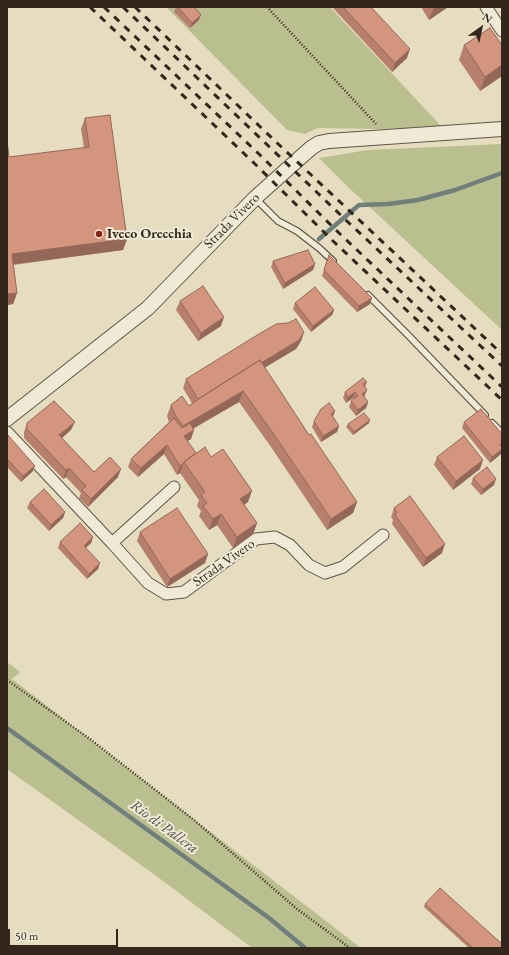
<!DOCTYPE html>
<html>
<head>
<meta charset="utf-8">
<style>
  body { margin:0 }
  #map { position:relative; width:509px; height:955px; overflow:hidden; background:#e6ddc0; font-family:"EB Garamond",serif }
  canvas { display:block }
  .frame { position:absolute; inset:0; border:8px solid #33271d; pointer-events:none }
  .north { position:absolute; left:461px; top:8px; width:40px; height:40px; -webkit-text-stroke:3px #efe9d6; paint-order:stroke; rotate:33deg; font-size:11px; font-weight:700; line-height:16px; text-align:center; color:#33271d }
  .north::after { content:''; display:block; margin:auto; width:14px; height:18px; background:#33271d; clip-path:polygon(50% 0,100% 100%,50% 72%,0 100%) }
  .scale { position:absolute; left:8px; top:929px; width:110px; height:18px; box-sizing:border-box; border:2px solid #33271d; border-top:0; padding-left:5px; font-size:12px; line-height:14px; white-space:nowrap; color:#33271d; -webkit-text-stroke:3px #efe9d6; paint-order:stroke }
</style>
</head>
<body>
<div id="map">
<canvas width="509" height="955"></canvas>
<div class="frame"></div>
<div class="north">N</div>
<div class="scale">50 m</div>
</div>
<script>
const g = document.querySelector('canvas').getContext('2d');
g.lineJoin = 'round';
function fill(path, color) {
  g.fillStyle = color;
  g.fill(path, 'evenodd');
}
function poly(rows) {
  const path = new Path2D();
  for (const r of rows) {
    path.moveTo(r[0], r[1]);
    for (let i = 2; i < r.length; i += 2) path.lineTo(r[i], r[i + 1]);
  }
  return path;
}
function strokePath(path, color, width, dash) {
  g.strokeStyle = color;
  g.lineWidth = width;
  g.lineCap = dash ? 'butt' : 'round';
  g.setLineDash(dash || []);
  g.stroke(path);
}
function label(font, color, halo, rows, align = 'center') {
  g.font = font + ' "EB Garamond",serif';
  g.lineWidth = 4;
  g.setLineDash([]);
  g.textBaseline = 'middle';
  g.strokeStyle = halo;
  g.fillStyle = color;
  for (const [text, x, y, turn = 0] of rows) {
    g.save();
    g.translate(x, y);
    g.rotate((+turn || 0) * Math.PI / 180);
    g.textAlign = isNaN(turn) ? turn : align;
    if (halo) g.strokeText(text, 0, 0);
    g.fillText(text, 0, 0);
    g.restore();
  }
}
const green = poly([
  [166,7,330,7,442,127,380,129,317,128,305,134,287,130],
  [502,144,502,330,348,187,319,158,368,150],
  [7,662,20,672,12,679,361,948,252,948,155,875,7,769]
]);
const stream = poly([
  [319,239,359,205,388,204,418,200,455,190,502,173],
  [7,728,269,918,305,948]
]);
const path = poly([
  [267,7,376,124],
  [7,680,90,739,194,820,297,909,350,948]
]);
const service = poly([
  [255,198,278,221,297,231,319,248,333,261],
  [368,295,409,336,485,415],
  [492,423,502,433]
]);
const minor = poly([
  [486,7,502,31],
  [7,432,112,543,148,583,166,594,184,592,256,539,275,537,290,545,309,565,325,573,343,567,383,535],
  [112,543,174,487]
]);
const tertiary = poly([
  [7,419,148,308,255,198,311,148,319,143,329,141,502,129]
]);
const rail = poly([
  [90,7,254,163,333,241,502,400],
  [104,7,260,155,339,233,502,387],
  [123,7,349,223,502,366],
  [135,7,274,140,502,354]
]);
const wall = poly([
  [176,7,194,7,199,20,190,28,174,12],
  [332,7,371,7,407,58,392,72],
  [421,7,448,7,429,20],
  [464,45,502,45,502,76,480,91,459,60],
  [85,118,127,239,123,250,13,265,17,293,13,304,7,305,7,141,9,157,84,148,81,129],
  [329,255,372,298,370,304,357,312,322,276],
  [273,261,315,264,313,270,283,289,271,267],
  [180,301,221,326,198,341,176,310],
  [295,303,334,310,332,315,311,332,293,309],
  [304,332,301,341,296,349,264,367,309,435,357,502,353,513,327,530,271,447,239,402,193,428,191,439,187,441,196,453,211,457,248,502,244,505,257,523,253,534,233,548,217,525,209,530,199,516,201,511,197,506,199,500,180,473,177,475,164,454,138,477,128,467,131,459,169,422,167,416,171,405,189,406,192,403,183,388,186,379],
  [367,382,365,387,365,395,364,396,368,402,366,408,356,416,349,407,351,401,354,399,353,398,346,403,343,398,345,392],
  [333,417,339,426,337,432,321,442,312,427,314,421],
  [464,422,501,454,490,463,462,428],
  [27,423,71,430,62,438,94,472,118,477,88,507,79,498,81,493,66,477,63,479,24,438,24,432],
  [369,423,353,435,346,427,348,424],
  [7,434,33,471,21,482,7,467],
  [437,457,480,469,453,490,434,465],
  [473,478,494,485,481,495,471,484],
  [30,502,65,512,63,518,49,531,27,508],
  [394,508,442,553,423,567,392,524,393,520,391,517],
  [140,532,208,554,205,563,167,587,137,541],
  [93,537,91,543,86,548,98,569,87,579,58,548,60,542],
  [425,904,502,948,469,948,424,907]
]);
const shadedWall = poly([
  [434,7,448,7,429,20],
  [201,15,199,20,190,28,192,23],
  [410,49,407,58,392,72,395,63],
  [502,65,502,76,480,91,485,77],
  [127,239,123,250,8,265,12,254],
  [315,264,313,270,283,289,285,283],
  [17,293,13,304,7,305,7,294],
  [372,298,370,304,357,312,359,306],
  [334,310,332,315,311,332,313,326],
  [224,317,221,326,198,341,201,333],
  [304,332,301,341,296,349,196,409],
  [367,390,365,395,360,400,362,394],
  [243,391,239,402,179,437,183,426],
  [355,392,353,398,346,403,348,397],
  [368,402,366,408,356,416,358,410],
  [335,411,333,417,331,414],
  [370,420,369,423,353,435,354,432],
  [75,422,71,430,56,443,59,435],
  [339,426,337,432,321,442,323,436],
  [194,430,191,439,181,445,184,436],
  [167,445,164,454,138,477,141,468],
  [502,449,501,454,490,463,492,457],
  [483,460,480,469,453,490,456,481],
  [183,464,180,473,177,475,180,466],
  [35,466,33,471,21,482,23,476],
  [69,468,66,477,63,479,66,470],
  [121,469,118,477,88,507,91,499],
  [496,479,494,485,481,495,483,489],
  [252,491,248,502,236,510,240,499],
  [357,502,353,513,327,530,331,519],
  [65,512,63,518,49,531,51,525],
  [221,514,217,525,209,530,213,519],
  [257,523,253,534,233,548,237,537],
  [93,537,91,543,82,551,84,546],
  [445,544,442,553,423,567,426,558],
  [208,554,205,563,167,587,170,579],
  [100,563,98,569,87,579,89,574]
]);
const building = poly([
  [178,7,194,7,201,15,192,23,178,7],
  [343,7,371,7,410,49,395,63,343,7],
  [490,28,502,45,502,65,485,77,464,45,490,28],
  [110,115,127,239,12,254,17,293,7,294,7,141,9,157,89,147,85,118,110,115],
  [308,250,315,264,285,283,273,261,308,250],
  [329,255,372,298,359,306,324,270,329,255],
  [203,286,224,317,201,333,180,301,203,286],
  [315,287,334,310,313,326,295,303,315,287],
  [296,319,304,332,299,340,261,363,260,360,198,399,186,379,254,337,276,324,288,323,296,319],
  [260,360,309,435,311,434,357,502,331,519,275,436,243,391,183,426,175,415,171,405,182,396,189,406,200,398,260,360],
  [363,378,367,382,363,384,367,390,362,394,368,402,358,410,351,401,358,396,355,392,348,397,345,392,363,378],
  [54,401,75,422,59,435,94,472,110,457,121,469,91,499,82,490,86,486,69,468,66,470,27,429,27,423,54,401],
  [329,403,335,411,331,414,339,426,323,436,314,421,321,409,329,403],
  [481,409,502,434,502,444,500,445,502,447,502,449,492,457,464,422,481,409],
  [364,413,370,420,354,432,348,424,364,413],
  [174,418,182,428,190,423,194,430,184,436,196,453,184,462,183,464,180,466,167,445,141,468,131,459,174,418],
  [7,434,35,466,23,476,7,459,7,434],
  [464,436,483,460,456,481,437,457,464,436],
  [205,447,211,457,223,449,252,491,240,499,257,523,237,537,221,514,213,519,203,506,207,503,201,495,205,492,184,462,205,447],
  [487,467,496,479,483,489,473,478,487,467],
  [44,489,65,512,51,525,30,502,44,489],
  [410,496,445,544,426,558,395,515,397,513,394,508,410,496],
  [177,508,208,554,170,579,140,532,177,508],
  [80,523,93,537,84,546,100,563,89,574,60,542,80,523],
  [440,888,502,944,502,948,473,948,425,904,440,888]
]);
const markers = [
  [99,234,4,"#8f2418"]
];
const streetNames = [
  ["Strada Vivero",232,221,-45],
  ["Strada Vivero",224,563,-35]
];
const poiNames = [
  ["Iveco Orecchia",107,234]
];
const waterNames = [
  ["Rio di Pallera",164,827,36]
];
fill(green, '#babf8f');
strokePath(stream, '#707f7c', 4.5);
strokePath(service, '#605446', 8);
strokePath(minor, '#605446', 13);
strokePath(tertiary, '#605446', 16);
strokePath(path, '#33271d', 2.5, [1, 2]);
strokePath(service, '#efe9d6', 5.5);
strokePath(minor, '#efe9d6', 11);
strokePath(tertiary, '#efe9d6', 14);
strokePath(rail, '#33271d', 3, [7, 7]);
fill(wall, '#b6806d');
fill(shadedWall, '#946859');
fill(building, '#d4957f');
strokePath(building, '#946859', 1);
for (const [x, y, r, color] of markers) {
  const dot = new Path2D();
  dot.arc(x, y, r, 0, 2 * Math.PI);
  g.fillStyle = color;
  g.fill(dot);
  strokePath(dot, '#efe9d6', 1.5);
}
label('14px', '#33271d', '#efe9d6', streetNames);
label('bold 14px', '#33271d', '#efe9d6', poiNames, 'left');
label('italic 15px', '#4c4c44', '#efe9d6', waterNames);
</script>
</body>
</html>
